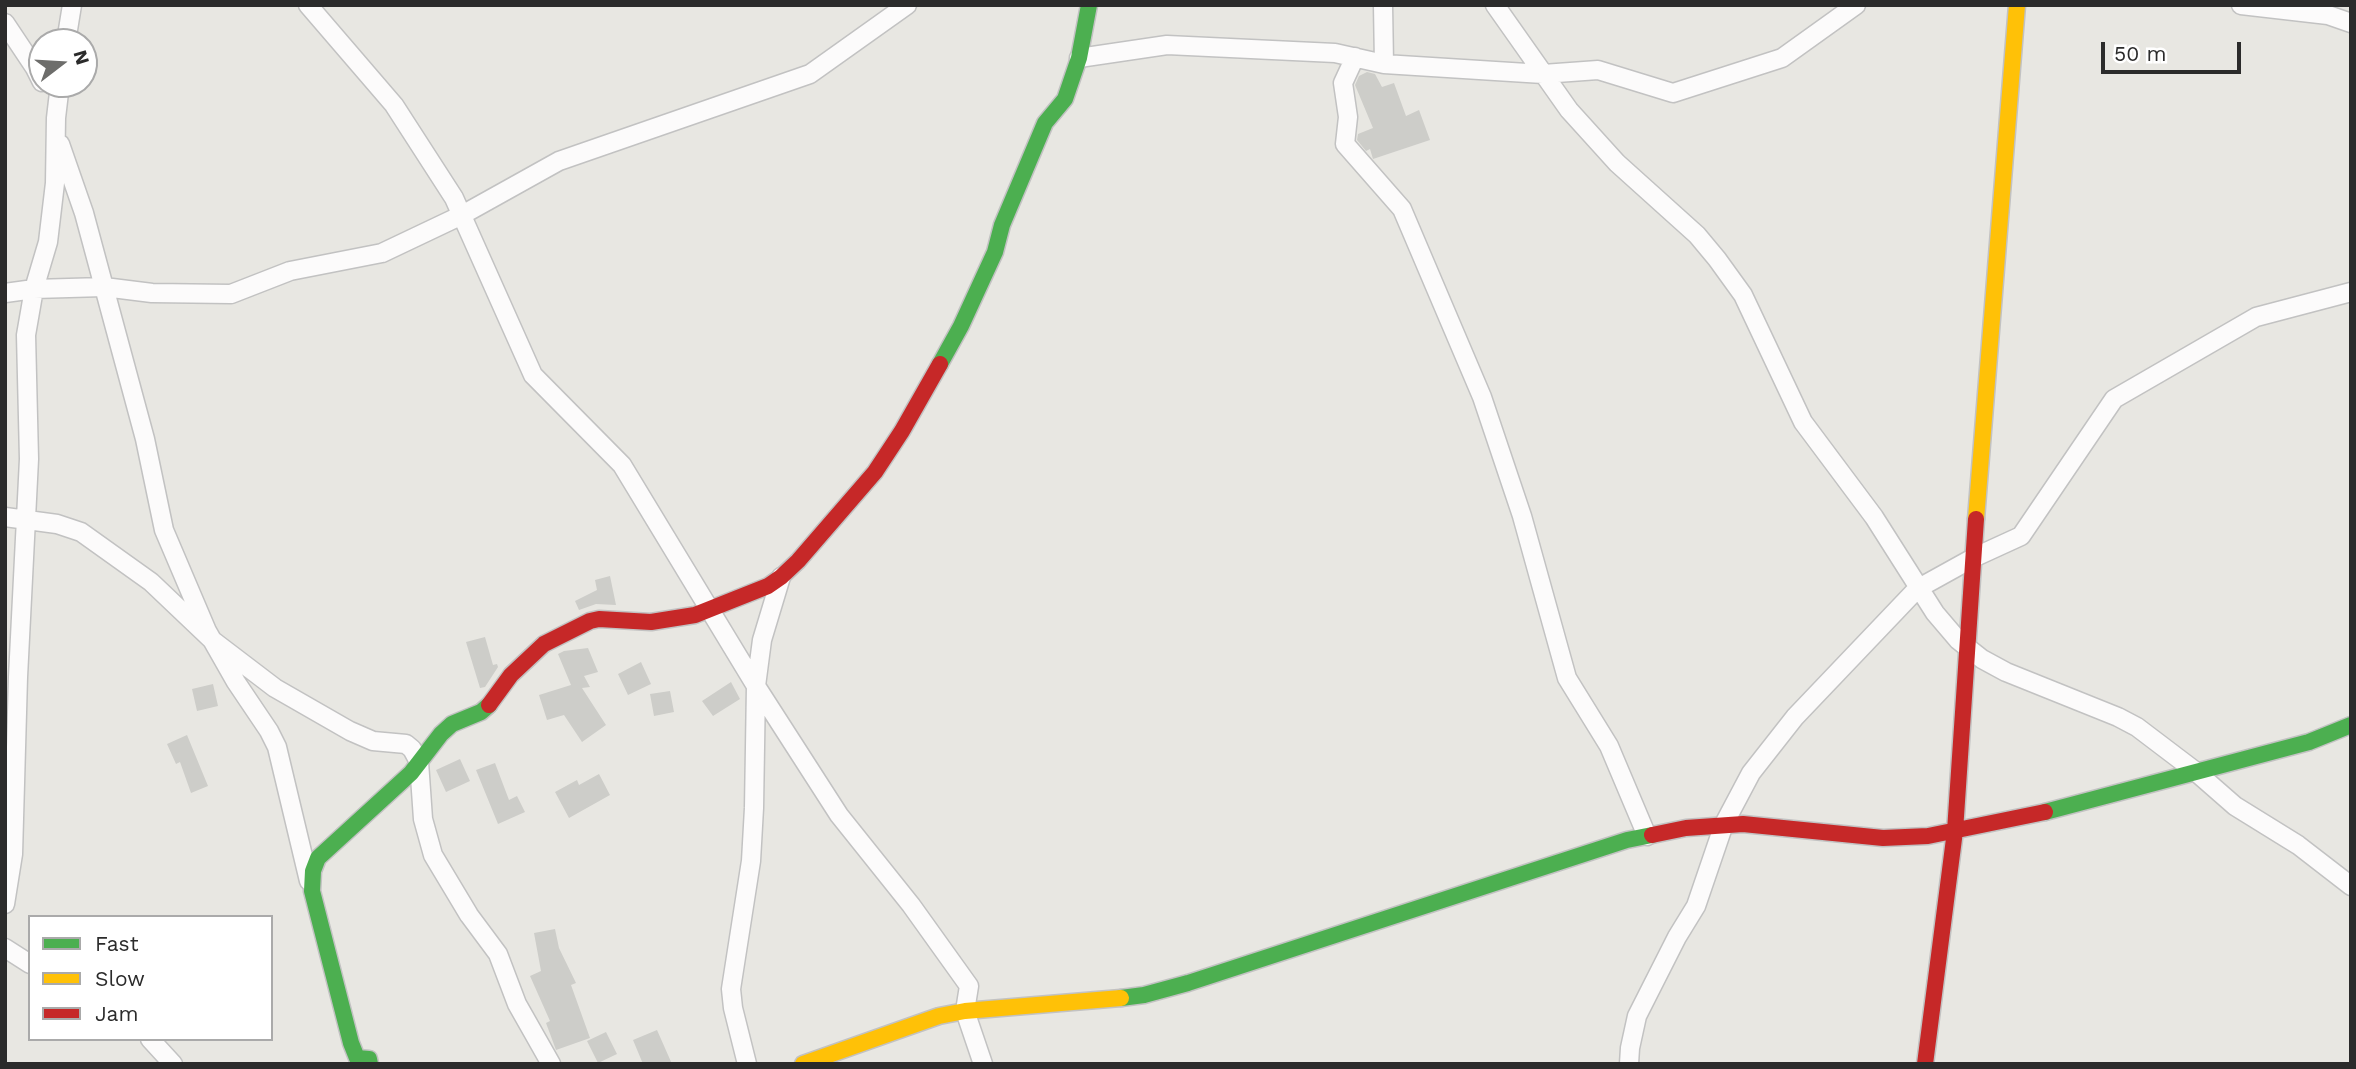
<!DOCTYPE html>
<html>
<head>
<meta charset="utf-8">
<style>
  body { margin:0 }
  #map { position:relative; width:2356px; height:1069px; overflow:hidden; background:#e8e7e2; font-family:"Work Sans",sans-serif }
  canvas { display:block }
  .frame { position:absolute; inset:0; border:7px solid #2b2b2b; pointer-events:none }
  .legend { position:absolute; left:28px; top:915px; width:245px; height:126px; box-sizing:border-box; background:#fff; border:2px solid #aaa; margin:0; padding:9px 12px; list-style:none; font-size:21px; color:#2b2b2b }
  .legend li { display:flex; align-items:center; gap:14px; height:35px }
  .legend b { width:35px; border:2px solid #aaa }
  .north { position:absolute; left:28px; top:28px; width:70px; height:70px; box-sizing:border-box; background:#fff; border:2px solid #aaa; border-radius:50%; rotate:73deg; font-size:19px; font-weight:700; line-height:28px; text-align:center; color:#2b2b2b }
  .north::after { content:''; display:block; margin:auto; width:24px; height:32px; background:#6d6d6b; clip-path:polygon(50% 0,100% 100%,50% 72%,0 100%) }
  .scale { position:absolute; left:2101px; top:42px; width:140px; height:32px; box-sizing:border-box; border:4px solid #2b2b2b; border-top:0; padding-left:9px; font-size:21px; line-height:24px; white-space:nowrap; color:#2b2b2b; -webkit-text-stroke:5px #fff; paint-order:stroke }
</style>
</head>
<body>
<div id="map">
<canvas width="2356" height="1069"></canvas>
<div class="frame"></div>
<ul class="legend">
<li><b style="height:9px;background:#4caf50"></b>Fast</li>
<li><b style="height:9px;background:#ffc107"></b>Slow</li>
<li><b style="height:9px;background:#c62828"></b>Jam</li>
</ul>
<div class="north">N</div>
<div class="scale">50 m</div>
</div>
<script>
const g = document.querySelector('canvas').getContext('2d');
g.lineJoin = 'round';
function fill(path, color) {
  g.fillStyle = color;
  g.fill(path, 'evenodd');
}
function poly(rows) {
  const path = new Path2D();
  for (const r of rows) {
    path.moveTo(r[0], r[1]);
    for (let i = 2; i < r.length; i += 2) path.lineTo(r[i], r[i + 1]);
  }
  return path;
}
function strokePath(path, color, width, dash) {
  g.strokeStyle = color;
  g.lineWidth = width;
  g.lineCap = dash ? 'butt' : 'round';
  g.setLineDash(dash || []);
  g.stroke(path);
}
const building = poly([
  [1367,72,1375,74,1382,87,1394,83,1406,116,1419,110,1430,140,1373,159,1370,149,1366,151,1357,140,1358,134,1373,128,1355,85,1359,76],
  [610,576,616,605,596,604,579,610,575,601,597,590,595,580],
  [485,637,493,665,497,664,498,667,485,687,480,688,466,642],
  [588,648,598,672,584,676,590,687,582,688,606,725,582,742,564,715,547,720,539,695,571,685,558,654,564,651],
  [641,662,651,684,628,695,618,674],
  [731,682,740,699,713,716,702,701],
  [213,684,218,706,197,711,192,689],
  [670,691,674,712,654,716,650,694],
  [187,735,208,786,191,793,180,762,176,764,167,744],
  [460,759,470,781,446,792,436,770],
  [495,763,509,800,517,796,525,812,498,824,476,770],
  [599,774,610,795,569,818,555,792,577,780,579,785],
  [555,929,559,948,576,983,571,985,590,1038,556,1050,546,1023,550,1021,530,976,541,971,534,933],
  [657,1030,672,1064,643,1064,633,1040],
  [606,1032,617,1054,598,1063,587,1041]
]);
const street = poly([
  [308,5,394,105,454,198,533,375,622,465,756,686,839,815,911,905,969,986,965,1011,983,1064],
  [1495,5,1569,110,1617,163,1697,235,1717,259,1743,295,1803,422,1874,517,1935,613,1958,640,1982,659,2006,672,2118,717,2137,727,2195,771,2235,806,2298,845,2351,886],
  [2241,5,2328,15,2351,23],
  [5,23,35,68,42,82],
  [66,42,72,5],
  [1355,57,1343,83,1348,117,1345,144,1402,209,1482,397,1522,516,1567,678,1609,746,1647,836],
  [1079,58,1167,45,1335,53,1384,64,1383,5],
  [1384,64,1543,74,1598,70,1673,93,1782,58,1856,5],
  [60,144,84,213,145,439,164,530,207,631,236,682,269,731,277,747,309,881],
  [5,293,34,289,104,287,152,293,231,294,290,271,382,253,462,215,559,161,810,74,907,5],
  [5,517,57,524,81,532,151,582,212,640,275,688,350,731,373,741,406,744,412,749,419,762,423,819,433,855,469,915,498,954,517,1004,551,1064],
  [5,904,13,854,18,677,29,459,26,335,34,289,48,242,55,183,56,118,60,84],
  [5,948,30,964],
  [150,1039,173,1064],
  [747,1064,733,1008,731,989,751,861,754,808,756,686,762,640,781,577],
  [1629,1064,1630,1048,1637,1016,1677,937,1696,906,1724,824,1751,773,1795,717,1917,589,1973,558,2021,536,2114,399,2256,317,2351,292]
]);
const fast = poly([
  [940,364,961,326,995,252,1002,225,1045,123,1065,99,1079,58,1089,5],
  [2045,812,2309,742,2351,725],
  [1121,998,1144,995,1188,983,1627,840,1652,835],
  [370,1064,369,1059,357,1058,351,1043,312,891,313,871,318,858,411,773,441,734,452,724,481,712,489,705]
]);
const slow = poly([
  [1976,519,2017,5],
  [803,1064,939,1016,965,1011,1121,998]
]);
const jam = poly([
  [489,705,511,675,544,644,590,621,599,619,651,622,695,615,768,586,781,577,798,561,875,472,902,431,940,364],
  [1652,835,1686,828,1743,824,1883,838,1928,836,2045,812],
  [1925,1064,1955,831,1976,519]
]);
fill(building, '#cdcdc9');
strokePath(street, '#c2c2c2', 21);
strokePath(fast, '#c2c2c2', 19);
strokePath(slow, '#c2c2c2', 19);
strokePath(jam, '#c2c2c2', 19);
strokePath(street, '#fcfbfb', 18);
strokePath(fast, '#4caf50', 16);
strokePath(slow, '#ffc107', 16);
strokePath(jam, '#c62828', 16);
</script>
</body>
</html>
